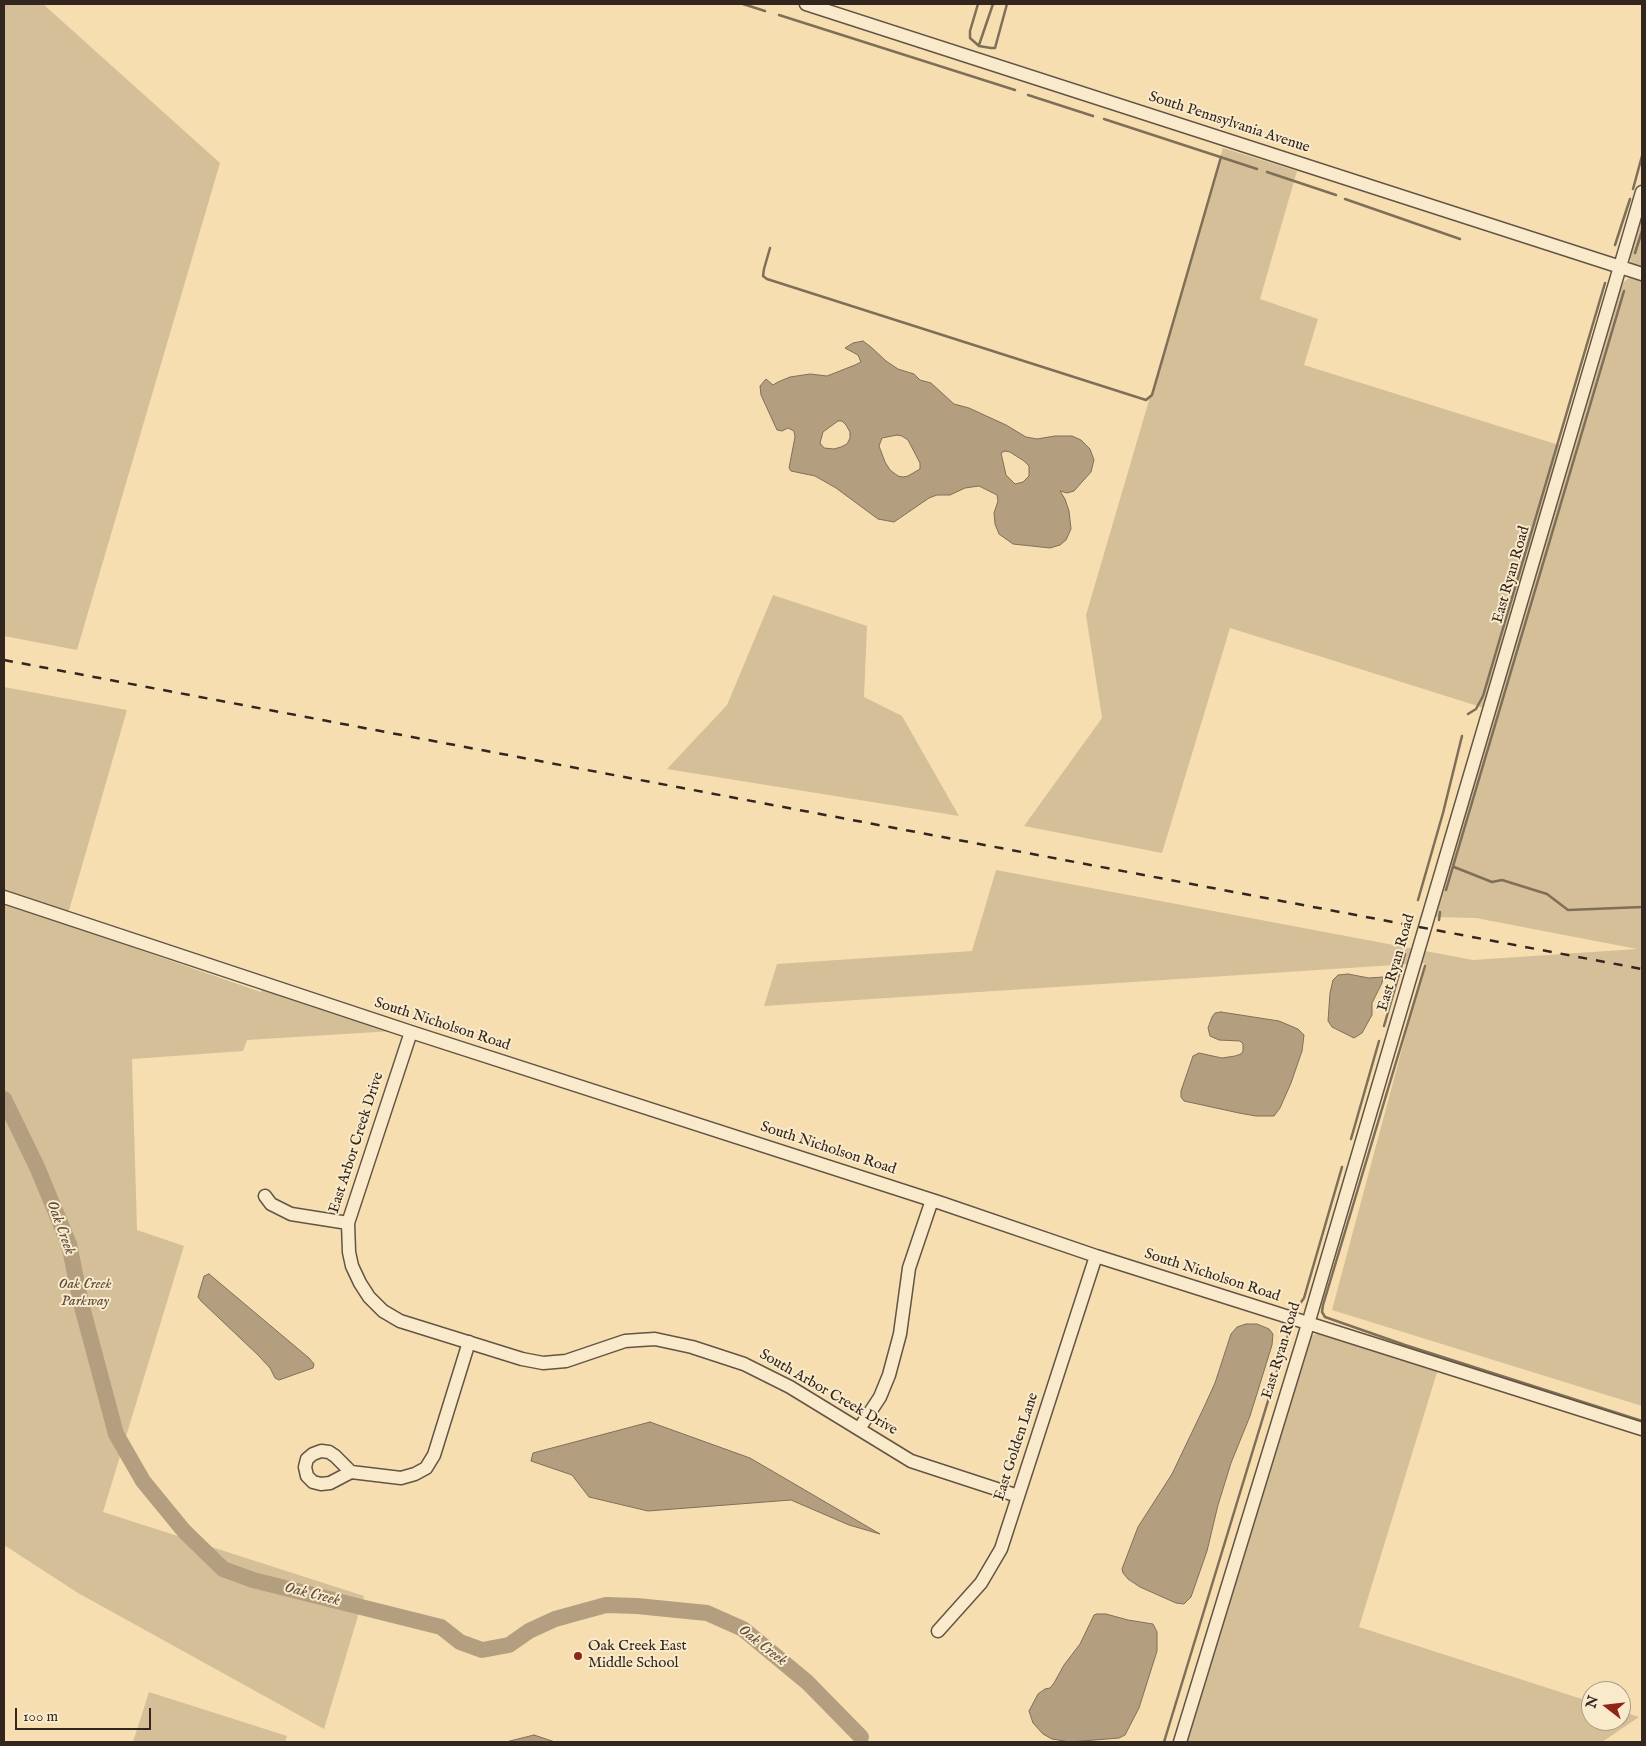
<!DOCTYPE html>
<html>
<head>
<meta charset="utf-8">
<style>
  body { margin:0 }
  #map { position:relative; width:1646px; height:1746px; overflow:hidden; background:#f6deb1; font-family:"IM FELL English",serif }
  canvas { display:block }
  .frame { position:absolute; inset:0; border:5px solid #32261f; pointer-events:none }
  .north { position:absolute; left:1581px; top:1681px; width:50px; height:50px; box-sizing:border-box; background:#f9eacc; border:1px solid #a99c87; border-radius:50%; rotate:286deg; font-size:14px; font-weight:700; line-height:20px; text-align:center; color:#32261f }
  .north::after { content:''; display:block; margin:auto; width:18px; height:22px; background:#8f2418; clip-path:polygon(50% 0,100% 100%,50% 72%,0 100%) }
  .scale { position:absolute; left:15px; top:1708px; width:136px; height:22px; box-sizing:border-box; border:2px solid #32261f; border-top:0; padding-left:6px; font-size:15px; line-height:18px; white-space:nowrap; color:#32261f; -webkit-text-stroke:4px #f9eacc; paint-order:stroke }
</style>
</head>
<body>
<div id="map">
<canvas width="1646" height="1746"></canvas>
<div class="frame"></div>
<div class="north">N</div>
<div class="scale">100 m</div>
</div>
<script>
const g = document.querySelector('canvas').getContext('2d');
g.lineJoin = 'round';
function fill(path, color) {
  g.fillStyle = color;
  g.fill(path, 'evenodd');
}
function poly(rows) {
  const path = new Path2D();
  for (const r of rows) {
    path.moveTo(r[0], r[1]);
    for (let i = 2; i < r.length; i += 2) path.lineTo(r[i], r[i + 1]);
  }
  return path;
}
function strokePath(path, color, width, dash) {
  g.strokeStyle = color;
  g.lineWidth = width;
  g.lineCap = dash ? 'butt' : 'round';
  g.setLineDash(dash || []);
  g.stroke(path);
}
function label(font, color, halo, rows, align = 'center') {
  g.font = font + ' "IM FELL English",serif';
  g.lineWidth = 4;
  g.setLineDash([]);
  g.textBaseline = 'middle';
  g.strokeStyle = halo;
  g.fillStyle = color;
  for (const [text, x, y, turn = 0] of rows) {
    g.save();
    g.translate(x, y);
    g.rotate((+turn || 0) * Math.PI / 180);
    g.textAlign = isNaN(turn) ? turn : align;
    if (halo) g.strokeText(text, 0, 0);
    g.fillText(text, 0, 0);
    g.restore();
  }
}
const green = poly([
  [4,4,43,4,220,163,77,650,4,636],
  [1223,148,1297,171,1260,299,1318,319,1304,365,1562,446,1484,708,1230,628,1162,853,1024,826,1102,718,1086,615],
  [1642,209,1642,269,1631,263,1630,256,1631,247],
  [1629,278,1642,281,1642,1406,1332,1310,1425,963,764,1006,777,964,972,951,996,870,1473,960,1637,949,1476,918,1434,917,1620,285],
  [773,595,867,626,864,697,902,716,959,816,667,769,727,705],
  [4,687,127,710,68,914,4,892],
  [4,903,261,992,264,982,393,1031,247,1040,243,1051,132,1059,137,1230,184,1246,103,1512,364,1596,324,1729,78,1593,4,1545],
  [1320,1333,1438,1369,1359,1627,1591,1702,1591,1721,1621,1721,1621,1711,1639,1717,1602,1742,1185,1742,1310,1336],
  [149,1692,287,1736,285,1742,133,1742]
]);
const water = poly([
  [863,341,871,347,886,361,898,369,914,374,920,380,931,383,954,404,969,408,1006,425,1026,437,1037,439,1055,436,1072,436,1081,440,1090,449,1094,460,1091,472,1074,491,1067,493,1060,491,1065,499,1069,511,1071,529,1066,540,1060,545,1050,548,1013,544,999,534,995,524,994,513,998,501,997,495,979,486,965,488,950,495,937,495,929,498,894,522,878,519,836,488,815,476,791,471,789,468,795,437,794,431,788,428,782,431,777,430,761,395,760,386,766,379,773,385,778,382,790,377,810,374,827,376,855,365,861,362,858,355,845,348,853,343,863,341],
  [838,421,842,421,846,425,850,432,850,438,847,444,841,447,834,449,824,448,820,443,823,432,838,421],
  [897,435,902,436,908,440,920,463,920,469,908,476,903,477,898,476,890,470,885,462,879,446,882,438,897,435],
  [1005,451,1010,452,1024,461,1029,466,1029,476,1023,482,1015,484,1006,475,1001,453,1005,451],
  [1348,974,1369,978,1383,977,1382,983,1372,1003,1372,1015,1362,1033,1354,1038,1332,1027,1328,1021,1330,993,1333,980,1338,975,1348,974],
  [1221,1012,1279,1021,1298,1029,1304,1035,1302,1051,1291,1083,1280,1108,1274,1116,1256,1116,1239,1113,1184,1101,1181,1097,1181,1091,1193,1056,1199,1053,1222,1058,1235,1056,1241,1054,1243,1051,1243,1044,1240,1041,1219,1040,1210,1036,1208,1028,1212,1017,1215,1013,1221,1012],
  [209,1274,309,1358,314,1364,313,1368,279,1380,275,1378,270,1368,258,1355,201,1301,198,1297,199,1293,204,1276,209,1274],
  [1246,1324,1257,1324,1269,1329,1273,1334,1272,1345,1250,1416,1231,1463,1218,1505,1207,1551,1191,1597,1184,1604,1176,1603,1140,1587,1128,1579,1123,1573,1122,1569,1138,1527,1172,1474,1205,1405,1215,1383,1231,1334,1237,1327,1246,1324],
  [650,1422,750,1458,880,1534,849,1525,791,1500,648,1511,589,1497,572,1475,531,1461,533,1453,650,1422],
  [1097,1614,1106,1614,1128,1620,1153,1624,1157,1632,1157,1651,1139,1708,1125,1735,1119,1738,1070,1742,1052,1739,1043,1734,1033,1723,1029,1711,1038,1694,1045,1689,1050,1688,1054,1683,1064,1665,1080,1644,1094,1615,1097,1614],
  [534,1735,555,1742,505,1742,506,1742,534,1735]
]);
const stream = poly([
  [743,4,765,11],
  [978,4,970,31,970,38,979,46,991,48,995,48,1007,4],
  [779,15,1015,90],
  [979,45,993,4],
  [1028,95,1093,116],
  [1104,119,1257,169],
  [1267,172,1336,195],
  [1633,189,1642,156],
  [1345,199,1460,239],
  [1615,245,1630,199],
  [770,248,764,269,763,276,767,279,1146,400,1152,395,1221,157],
  [1635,253,1642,231],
  [1468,714,1476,709,1483,696,1605,283],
  [1454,867,1492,882,1502,880,1547,894,1568,910,1642,907],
  [1446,890,1624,291],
  [1418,900,1443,813,1462,736],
  [1439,920,1440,912],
  [1425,966,1323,1305,1322,1312,1325,1317,1405,1345,1642,1421],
  [1384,1026,1405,954],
  [1351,1139,1379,1041],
  [1297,1308,1304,1298,1342,1167],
  [860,1742,861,1737],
  [1164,1742,1289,1332]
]);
const river = poly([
  [4,1099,37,1167,69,1244,81,1303,116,1434,143,1481,184,1531,223,1569,253,1580,441,1627,460,1642,482,1650,509,1645,529,1631,555,1619,606,1605,637,1606,707,1613,743,1629,807,1682,861,1737]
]);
const minor = poly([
  [806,4,1642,274],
  [4,897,411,1032,941,1203,1096,1256,1642,1429],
  [411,1032,348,1223,349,1252,352,1266,360,1283,369,1297,383,1311,400,1321,522,1359,543,1363,566,1361,625,1341,639,1340,655,1339,692,1347,744,1364,790,1387,911,1461,1018,1496],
  [265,1196,271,1204,291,1214,348,1223],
  [859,1429,880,1397,889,1375,900,1334,909,1268,932,1200],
  [351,1472,335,1456,329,1452,321,1451,313,1454,307,1459,305,1467,307,1476,313,1482,321,1484,330,1483,351,1472,401,1478,415,1474,426,1468,434,1455,469,1342],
  [938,1631,981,1583,1001,1549,1096,1256],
  [1180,1742,1308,1324,1642,192]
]);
const rail = poly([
  [4,660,1642,969]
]);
const markers = [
  [578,1656,5,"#8f2418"]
];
const streetNames = [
  ["South Pennsylvania Avenue",1229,123,18],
  ["East Ryan Road",1512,575,-74],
  ["East Ryan Road",1397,963,-74],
  ["South Nicholson Road",442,1025,18],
  ["East Arbor Creek Drive",357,1143,-72],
  ["South Nicholson Road",828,1149,18],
  ["South Nicholson Road",1212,1276,18],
  ["East Ryan Road",1282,1351,-73],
  ["South Arbor Creek Drive",828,1393,30],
  ["East Golden Lane",1017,1447,-72]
];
const parkNames = [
  ["Oak Creek",85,1285],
  ["Parkway",85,1302]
];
const poiNames = [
  ["Oak Creek East",588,1647],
  ["Middle School",588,1664]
];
const waterNames = [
  ["Oak Creek",60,1228,70],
  ["Oak Creek",312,1595,14],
  ["Oak Creek",762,1646,38]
];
fill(green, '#d5bf98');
fill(water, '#b39f7f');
strokePath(water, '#7f6f59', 1);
strokePath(stream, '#7f6f59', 2.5);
strokePath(river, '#b39f7f', 16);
strokePath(minor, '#635444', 15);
strokePath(minor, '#f9eacc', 12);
strokePath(rail, '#32261f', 2.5, [9, 9]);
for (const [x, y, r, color] of markers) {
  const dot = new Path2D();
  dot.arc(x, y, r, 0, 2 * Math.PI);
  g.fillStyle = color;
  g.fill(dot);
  strokePath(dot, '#f9eacc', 2);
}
label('15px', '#32261f', '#f9eacc', streetNames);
label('italic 15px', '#5b4c3d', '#f9eacc', parkNames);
label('15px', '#32261f', '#f9eacc', poiNames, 'left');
label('italic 16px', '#5f5041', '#f9eacc', waterNames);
</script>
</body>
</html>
